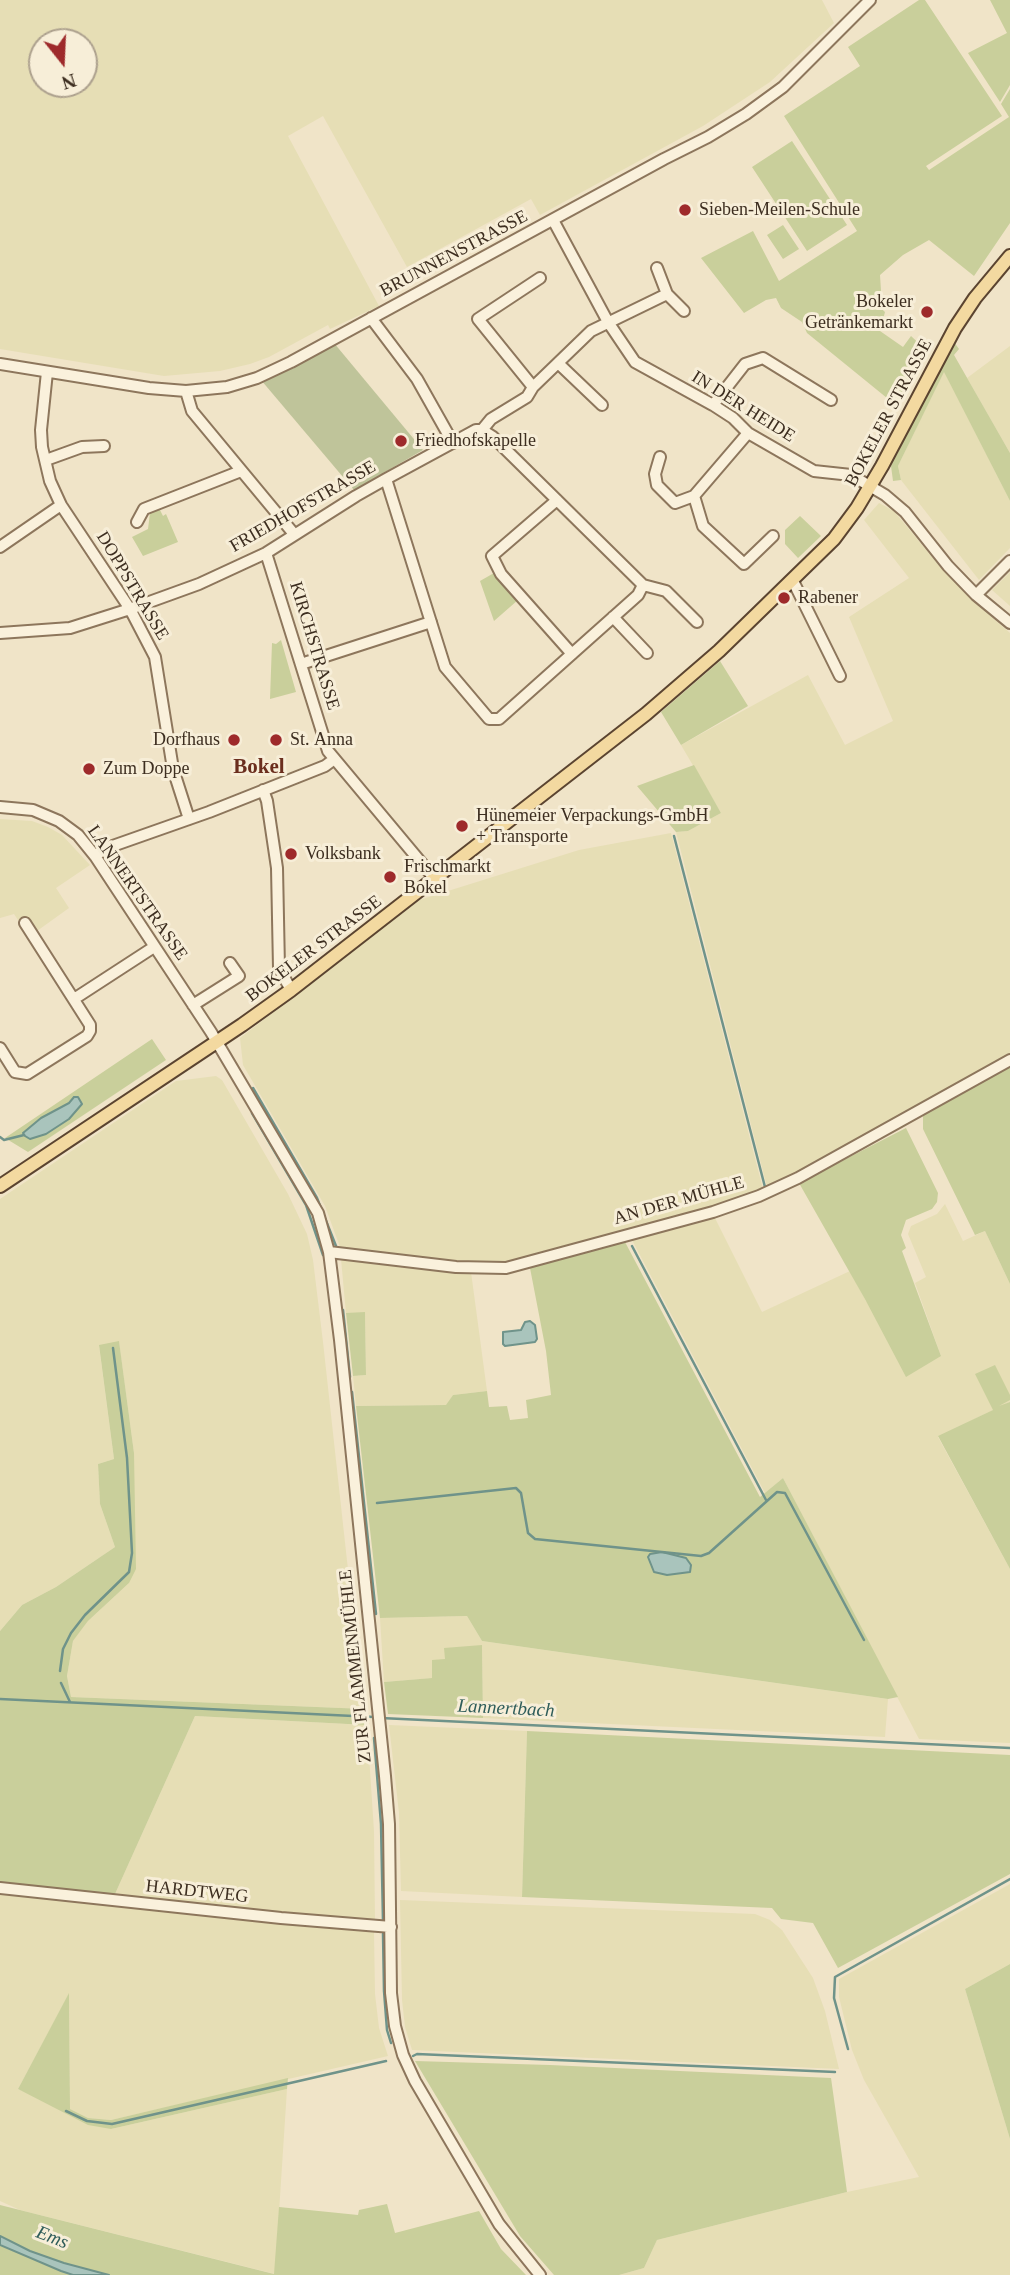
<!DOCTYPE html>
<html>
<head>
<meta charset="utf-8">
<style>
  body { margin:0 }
  #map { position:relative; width:1010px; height:2275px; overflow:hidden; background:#f0e4c8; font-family:"Times New Roman",serif }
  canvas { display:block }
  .north { position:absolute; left:28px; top:28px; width:70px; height:70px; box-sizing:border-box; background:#f7eed8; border:2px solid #ada18e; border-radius:50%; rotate:162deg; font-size:19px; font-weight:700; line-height:28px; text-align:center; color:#3d2e20 }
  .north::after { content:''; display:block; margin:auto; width:24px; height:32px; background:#9e2a2b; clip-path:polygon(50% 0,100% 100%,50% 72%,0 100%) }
</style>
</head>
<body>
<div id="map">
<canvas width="1010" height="2275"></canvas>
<div class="north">N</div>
</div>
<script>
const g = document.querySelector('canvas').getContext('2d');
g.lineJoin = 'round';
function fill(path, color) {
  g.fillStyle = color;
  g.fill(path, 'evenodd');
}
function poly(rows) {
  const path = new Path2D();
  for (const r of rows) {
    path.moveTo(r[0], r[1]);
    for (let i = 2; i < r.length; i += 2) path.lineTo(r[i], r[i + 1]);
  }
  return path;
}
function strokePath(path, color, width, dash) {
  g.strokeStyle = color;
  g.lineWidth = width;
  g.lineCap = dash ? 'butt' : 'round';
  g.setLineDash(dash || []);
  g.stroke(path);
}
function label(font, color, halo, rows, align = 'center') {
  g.font = font + ' "Times New Roman",serif';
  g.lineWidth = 6;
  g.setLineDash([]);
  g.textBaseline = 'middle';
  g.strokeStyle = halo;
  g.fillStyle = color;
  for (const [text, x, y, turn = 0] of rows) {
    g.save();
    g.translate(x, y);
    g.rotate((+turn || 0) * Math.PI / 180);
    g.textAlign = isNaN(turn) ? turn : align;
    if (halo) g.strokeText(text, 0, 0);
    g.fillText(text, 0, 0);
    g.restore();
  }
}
const farmland = poly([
  [0,0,822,0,834,23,770,82,703,126,540,215,531,199,407,267,323,116,288,136,379,306,330,329,328,325,269,357,250,364,220,371,164,376,0,349],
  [84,42,84,84,42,84,42,42],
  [1010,346,1010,453,967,378],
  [944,371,1010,501,1010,548,979,580,901,480,898,466],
  [879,503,894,511,942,569,973,601,1010,633,1010,1056,906,1115,767,1187,676,832,688,831,721,813,681,745,808,675,845,745,893,721,849,617,909,578,864,520],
  [1010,572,1010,606,992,590],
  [0,819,32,821,48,827,62,835,90,865,56,888,69,908,37,931,28,918,20,923,14,914,0,918],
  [671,833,763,1189,711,1209,504,1263,456,1261,340,1247,325,1206,243,1065,240,1038,416,901,579,850],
  [216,1076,222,1080,288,1194,307,1234,313,1260,323,1342,360,1679,366,1709,71,1697,67,1676,73,1641,88,1621,129,1583,134,1453,119,1342,99,1346,114,1459,98,1464,100,1504,115,1547,56,1587,22,1605,0,1631,0,1199,176,1081],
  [945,1204,963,1241,985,1231,1010,1284,1010,1402,938,1437,1010,1569,1010,1743,919,1739,783,1478,765,1493,632,1240,715,1218,762,1312,850,1271,866,1301,941,1356,915,1283,926,1277,908,1234,911,1226,937,1214],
  [341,1259,471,1272,487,1391,453,1395,447,1405,356,1406,353,1376,366,1375,365,1313,346,1313],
  [467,1616,482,1641,888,1699,885,1737,483,1718,482,1645,445,1659,433,1678,384,1682,380,1618],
  [195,1716,367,1725,374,1831,375,1923,115,1894],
  [389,1725,527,1731,522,1897,401,1891,399,1813],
  [1010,1884,1010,1964,965,1989,1010,2139,1010,2275,619,2275,644,2268,657,2240,847,2192,919,2177,864,2080,852,2050,839,1997,839,1979],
  [0,1893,374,1932,375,1994,379,2028,388,2056,111,2120,88,2118,70,2109,69,1994,18,2089,111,2129,287,2089,275,2274,20,2210,0,2201],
  [400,1900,755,1914,770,1920,782,1930,813,1978,825,2011,839,2069,412,2050,405,2027,402,2000]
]);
const green = poly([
  [919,0,925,0,1002,116,926,166,929,170,1009,117,1001,104,1010,89,1010,223,974,276,929,240,903,255,880,275,881,291,873,301,885,312,880,331,903,347,911,336,927,351,898,407,807,333,802,322,781,308,776,298,766,300,744,313,701,258,753,231,779,281,857,231,784,116,860,66,848,47],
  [990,0,1010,0,1010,85,1000,102,968,53,1007,33],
  [792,141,847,225,807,251,752,167],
  [783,225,799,249,783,259,767,235],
  [954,342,959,349,954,355,1010,453,1010,501,944,372,898,466,901,480,893,481,891,466],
  [159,508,163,516,166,514,178,542,143,556,132,537,148,529,150,513],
  [800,516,821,536,798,558,785,544,785,530],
  [494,573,518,600,494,621,480,581],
  [281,640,296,692,270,699,272,643,276,644],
  [720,661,748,706,681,745,661,712],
  [694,765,721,813,688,831,676,832,637,786],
  [152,1039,166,1060,28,1152,5,1138],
  [1010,1066,1010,1284,985,1231,975,1235,923,1129,923,1115],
  [906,1128,938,1193,937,1202,932,1209,906,1220,901,1235,906,1248,902,1251,941,1356,906,1377,866,1301,799,1183],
  [625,1242,760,1497,783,1478,898,1697,888,1699,482,1641,467,1616,380,1618,356,1406,446,1405,453,1395,487,1391,489,1407,507,1406,510,1420,528,1418,526,1400,551,1395,546,1351,530,1268],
  [365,1312,366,1375,353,1376,346,1313],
  [119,1341,134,1453,136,1569,129,1583,88,1621,73,1641,67,1676,71,1697,366,1709,367,1725,195,1716,115,1894,0,1882,0,1631,22,1605,56,1587,115,1547,100,1504,98,1464,114,1459,99,1345],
  [995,1365,1010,1395,1010,1400,999,1406,1010,1402,1010,1569,938,1436,993,1410,975,1374],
  [482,1645,483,1718,388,1714,384,1682,432,1678,432,1660,445,1659,444,1648],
  [527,1731,1010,1755,1010,1874,838,1968,813,1923,781,1919,772,1908,522,1897],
  [1010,1964,1010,2139,965,1989],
  [69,1993,70,2109,88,2118,111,2120,288,2078,287,2089,111,2129,88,2125,18,2089],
  [415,2061,550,2065,831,2078,847,2192,657,2240,644,2268,619,2275,554,2275,520,2236],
  [387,2204,395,2233,479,2211,501,2249,526,2275,0,2275,0,2205,274,2274,279,2207,358,2215,359,2210]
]);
const cemetery = poly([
  [334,343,423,450,354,490,261,380]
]);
const water = poly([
  [74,1097,78,1097,82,1104,69,1119,46,1134,30,1139,25,1136,23,1133,41,1118,69,1103,74,1097],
  [530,1321,535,1325,537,1339,535,1342,505,1346,503,1344,503,1332,521,1330,525,1322,530,1321],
  [662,1552,686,1558,691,1565,690,1572,667,1575,654,1572,648,1557,650,1554,662,1552],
  [0,2236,30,2251,64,2263,109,2275,73,2275,61,2271,0,2245,0,2236]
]);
const stream = poly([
  [674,836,765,1187],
  [253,1088,317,1198,336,1246],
  [252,1113,306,1205,323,1255],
  [0,1137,4,1140,24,1135],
  [632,1246,766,1500],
  [343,1310,350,1377],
  [352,1392,376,1614],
  [377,1503,516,1488,521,1493,528,1533,535,1539,701,1556,709,1553,777,1492,785,1493,864,1640],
  [60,1671,63,1649,71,1633,85,1615,129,1572,132,1553,127,1458,113,1348],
  [61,1683,70,1702],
  [0,1699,374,1717],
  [381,1718,1010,1748],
  [374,1738,381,1824,383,1921],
  [383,1934,384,1991,387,2030,391,2043],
  [848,2049,834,1998,835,1977,1010,1879],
  [413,2056,417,2054,835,2072],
  [66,2111,87,2121,112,2124,386,2061]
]);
const minor = poly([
  [553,220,608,322,635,362,713,405,733,418,748,433,814,471,851,475,885,495,905,512,948,566,976,595,1010,623],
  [667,294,684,311],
  [371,318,417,379,453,443],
  [0,364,149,388,186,391,227,387,257,378,291,362,664,159,708,137,746,114,783,87,870,0],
  [559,364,602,405],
  [47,372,41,430,42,447,50,481,61,505,130,609,155,657,173,769,189,819],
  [533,387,478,319,540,278],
  [186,391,192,411,294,534],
  [713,405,745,364,763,358,831,400],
  [482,430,491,419,527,397,533,387,591,331,667,294,657,268],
  [660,457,655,474,657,485,675,503,694,496,748,433],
  [46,460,82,447,104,446],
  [694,496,703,526,744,564,773,536],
  [557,500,492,556,501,574,572,654],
  [137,522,144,509,241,471],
  [0,547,61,505],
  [266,553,328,751,434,878],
  [793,581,840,676],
  [643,585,666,591,697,622],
  [976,595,1010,561],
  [613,617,647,653],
  [0,633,70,628,130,609,199,584,266,553,356,496,386,479,476,430,482,430,493,437,643,585,638,595,499,719,489,719,445,667,386,479],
  [301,664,431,622],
  [263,790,267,801,277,868,279,968,291,990],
  [0,807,33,810,59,821,78,835,95,856,211,1032,318,1213,329,1252,340,1340,385,1776,389,1824,391,1993,395,2026,403,2055,415,2081,499,2224,540,2275],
  [95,856,104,849,209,812,325,766,333,760],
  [74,999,154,947],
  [193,1005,239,976,230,963],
  [0,1048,15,1072,27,1074,87,1036,90,1031,90,1025,25,923],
  [329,1252,456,1267,506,1268,713,1212,759,1196,798,1178,1010,1060],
  [0,1888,281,1918,391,1927]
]);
const major = poly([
  [0,1186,242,1025,291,990,646,714,719,651,834,539,857,508,882,466,955,328,975,298,1010,256]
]);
const markers = [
  [685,210,7,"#9e2a2b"],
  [927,312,7,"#9e2a2b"],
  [401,441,7,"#9e2a2b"],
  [784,598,7,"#9e2a2b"],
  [234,740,7,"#9e2a2b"],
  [276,740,7,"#9e2a2b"],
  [89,769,7,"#9e2a2b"],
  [462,826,7,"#9e2a2b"],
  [291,854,7,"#9e2a2b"],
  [390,877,7,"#9e2a2b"]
];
const poiNames = [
  ["Sieben-Meilen-Schule",699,210],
  ["Bokeler",913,302,"right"],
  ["Getränkemarkt",913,323,"right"],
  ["Friedhofskapelle",415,441],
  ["Rabener",798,598],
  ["Dorfhaus",220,740,"right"],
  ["St. Anna",290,740],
  ["Zum Doppe",103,769],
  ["Hünemeier Verpackungs-GmbH",476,816],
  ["+ Transporte",476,837],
  ["Volksbank",305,854],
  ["Frischmarkt",404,867],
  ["Bokel",404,888]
];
const streetNames = [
  ["BRUNNENSTRASSE",454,254,-28],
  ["IN DER HEIDE",743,407,32],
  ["BOKELER STRASSE",889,413,-62],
  ["FRIEDHOFSTRASSE",303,507,-30],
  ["DOPPSTRASSE",132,586,59],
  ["KIRCHSTRASSE",314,646,73],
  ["LANNERTSTRASSE",137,893,55],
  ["BOKELER STRASSE",314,949,-37],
  ["AN DER MÜHLE",679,1201,-16],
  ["ZUR FLAMMENMÜHLE",356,1666,-96],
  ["HARDTWEG",197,1892,6]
];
const waterNames = [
  ["Lannertbach",506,1709,3],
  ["Ems",52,2238,21]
];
const quarterNames = [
  ["Bokel",259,768]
];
fill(farmland, '#e6deb5');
fill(green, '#c9cf9b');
fill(cemetery, '#bfc49a');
fill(water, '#a9c4bc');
strokePath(water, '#6f938a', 2);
strokePath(stream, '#6f938a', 2.5);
strokePath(minor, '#8d765c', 14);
strokePath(major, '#5b4430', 16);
strokePath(minor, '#faf1dc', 10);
strokePath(major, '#f3d9a0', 12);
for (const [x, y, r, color] of markers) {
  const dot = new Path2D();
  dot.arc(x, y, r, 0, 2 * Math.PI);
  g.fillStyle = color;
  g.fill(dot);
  strokePath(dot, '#f7eed8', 2.5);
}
label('18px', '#3d2e20', '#f7eed8', poiNames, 'left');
label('18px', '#3d2e20', '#f7eed8', streetNames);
label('italic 19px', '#2f5d5a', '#f7eed8', waterNames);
label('bold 21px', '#6b2e1e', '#f7eed8', quarterNames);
</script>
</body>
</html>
